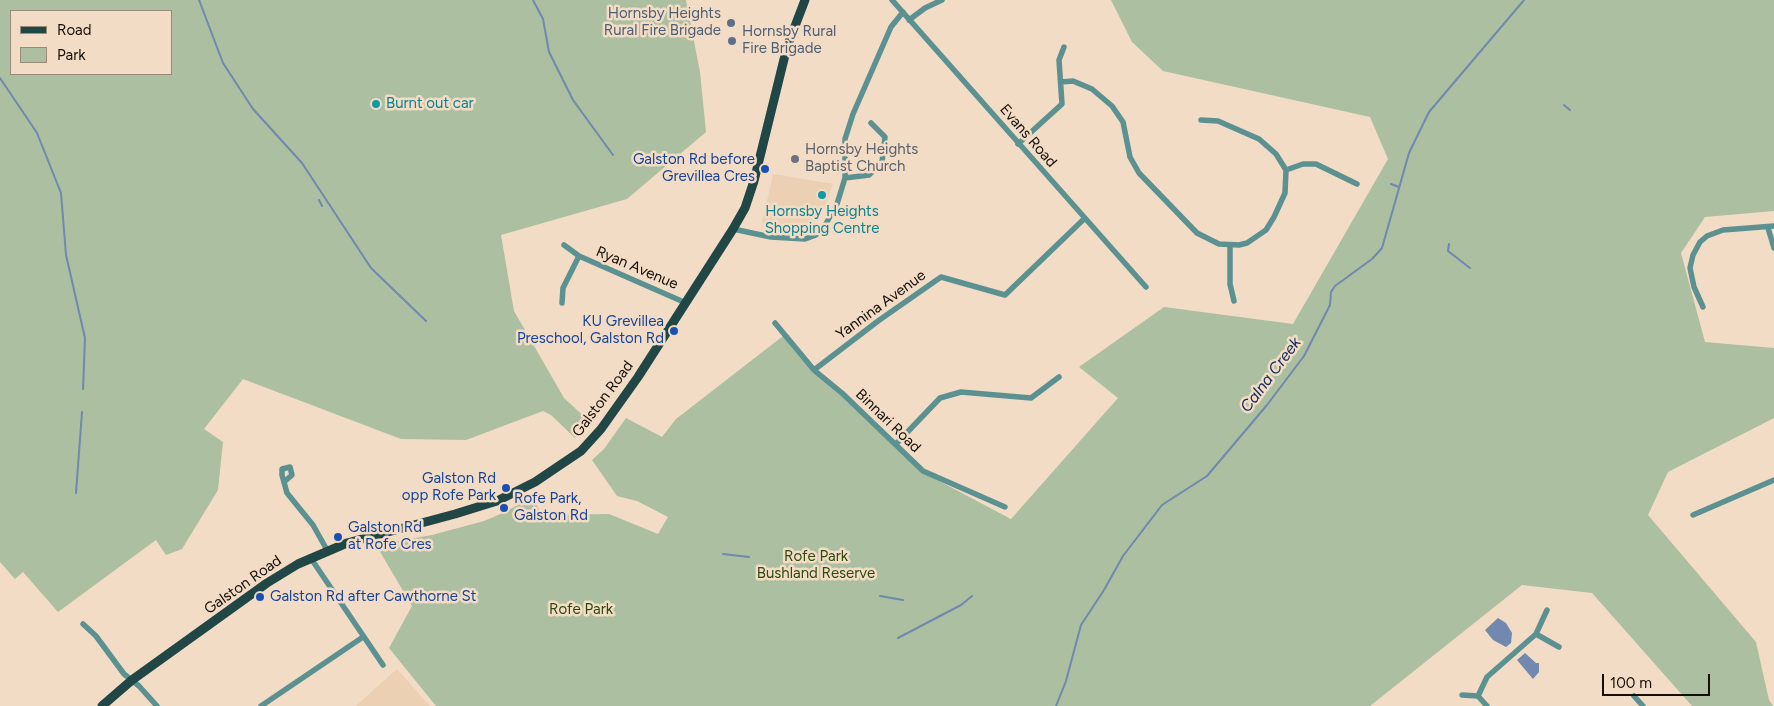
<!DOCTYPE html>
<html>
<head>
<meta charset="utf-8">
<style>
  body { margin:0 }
  #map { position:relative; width:1774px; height:706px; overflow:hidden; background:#f2dcc5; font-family:Figtree,sans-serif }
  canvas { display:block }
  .legend { position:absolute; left:10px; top:10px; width:162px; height:65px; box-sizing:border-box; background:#f2dcc5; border:1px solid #9a8a79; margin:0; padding:6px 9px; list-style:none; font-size:15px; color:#150e06 }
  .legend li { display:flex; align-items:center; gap:10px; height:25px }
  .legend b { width:25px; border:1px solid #9a8a79 }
  .scale { position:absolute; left:1602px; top:674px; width:108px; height:22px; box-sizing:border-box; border:2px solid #150e06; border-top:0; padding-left:6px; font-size:15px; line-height:18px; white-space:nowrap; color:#150e06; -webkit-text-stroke:4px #f2dcc5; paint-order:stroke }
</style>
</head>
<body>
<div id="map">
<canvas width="1774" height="706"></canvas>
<ul class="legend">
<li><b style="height:6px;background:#204646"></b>Road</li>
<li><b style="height:14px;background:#acbfa0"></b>Park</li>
</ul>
<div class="scale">100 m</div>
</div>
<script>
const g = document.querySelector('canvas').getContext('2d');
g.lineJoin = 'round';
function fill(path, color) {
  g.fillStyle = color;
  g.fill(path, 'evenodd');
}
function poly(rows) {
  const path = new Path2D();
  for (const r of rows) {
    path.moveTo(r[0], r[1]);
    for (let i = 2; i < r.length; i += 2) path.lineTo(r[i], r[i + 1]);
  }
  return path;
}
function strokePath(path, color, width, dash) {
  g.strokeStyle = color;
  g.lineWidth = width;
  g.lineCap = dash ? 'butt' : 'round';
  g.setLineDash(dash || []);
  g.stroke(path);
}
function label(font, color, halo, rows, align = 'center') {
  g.font = font + ' Figtree,sans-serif';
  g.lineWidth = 5;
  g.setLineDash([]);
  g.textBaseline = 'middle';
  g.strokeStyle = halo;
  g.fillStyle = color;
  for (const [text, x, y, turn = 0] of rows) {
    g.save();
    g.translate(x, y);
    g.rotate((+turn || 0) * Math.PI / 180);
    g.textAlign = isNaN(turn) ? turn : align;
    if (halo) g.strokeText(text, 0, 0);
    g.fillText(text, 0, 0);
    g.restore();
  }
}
const built = poly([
  [773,174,833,184,823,212,808,227,762,223],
  [397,669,430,706,356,706,380,684]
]);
const green = poly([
  [0,0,686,0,700,72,706,132,627,199,501,235,514,311,564,398,589,421,575,438,551,415,543,411,466,440,401,439,243,379,204,429,223,442,218,490,182,549,166,555,156,540,58,612,23,572,15,579,0,562],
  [11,11,171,11,171,74,11,74],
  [1111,0,1774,0,1774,211,1705,217,1681,253,1705,342,1774,348,1774,418,1668,472,1648,515,1756,642,1769,700,1773,706,1692,706,1592,593,1522,585,1370,706,436,706,389,648,412,606,376,545,432,535,484,521,503,513,532,497,542,515,609,514,658,534,668,517,637,501,617,496,592,460,604,449,626,418,662,437,676,419,783,336,922,472,1011,519,1118,398,1079,367,1164,307,1293,324,1388,159,1370,117,1163,71,1132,42]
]);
const water = poly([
  [1498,618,1506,623,1512,633,1511,643,1506,647,1493,640,1485,630],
  [1525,653,1536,663,1539,663,1539,672,1533,679,1517,660]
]);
const stream = poly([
  [199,0,223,63,253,109,302,163,371,268,426,321],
  [533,0,543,19,549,52,573,100,613,155],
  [0,78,37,133,61,193,66,255,85,338,83,389],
  [1564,105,1570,110],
  [1391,184,1399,187],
  [319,200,322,206],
  [1449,244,1448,251,1470,268],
  [76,493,82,412],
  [723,554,749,557],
  [880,596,903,600],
  [898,638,961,605,972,596],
  [1056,706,1066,681,1081,625,1104,590,1123,556,1162,505,1207,476,1267,405,1304,356,1330,305,1331,292,1335,286,1372,259,1382,248,1409,153,1429,112,1524,0]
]);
const minor = poly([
  [892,0,1146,287],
  [909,20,925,8,942,0],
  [1061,82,1073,81,1092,89,1112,106,1123,122,1130,157,1139,173,1197,233,1219,244,1239,245,1247,243,1266,230,1274,217,1285,193,1286,170,1276,154,1259,139,1218,121,1201,120],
  [1018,144,1062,104,1059,60,1064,47],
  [1286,170,1303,164,1316,164,1357,184],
  [845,178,869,175,882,162,885,137,871,123],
  [1768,228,1774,248],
  [733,229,771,237,805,239,816,235,823,229,837,204,845,178,845,139,853,114,891,27,903,12],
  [564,245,579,256],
  [1230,245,1230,284,1234,301],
  [562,303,563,288,579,256,686,303],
  [1703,307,1694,287,1690,268,1693,255,1700,242,1707,236,1723,230,1774,226],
  [775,323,814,370,842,393,923,471,1005,507],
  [814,370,878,321,941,277,1005,295,1084,219],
  [896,444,940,398,961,392,1031,398,1059,377],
  [284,482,292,475,290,467,282,469,282,475,287,493,313,525,327,550],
  [1693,515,1774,480],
  [310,557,383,665],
  [83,624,96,636,124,674,139,686,157,706],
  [1536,634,1559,647],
  [1462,695,1478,696,1487,706],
  [1478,696,1487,677,1536,634,1547,610],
  [1634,696,1643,706],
  [261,706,363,637]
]);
const primary = poly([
  [102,706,132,680,267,583,298,564,347,543,455,514,497,501,535,482,581,451,601,429,638,377,733,229,745,208,754,181,787,47,805,0]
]);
const markers = [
  [731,23,5,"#5c6f8a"],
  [732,41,5,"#5c6f8a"],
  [376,104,5,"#0f9aa8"],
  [795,159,5,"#6b7280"],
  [765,169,5,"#1a4fb4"],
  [822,195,5,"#0f9aa8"],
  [674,331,5,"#1a4fb4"],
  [506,488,5,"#1a4fb4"],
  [504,508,5,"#1a4fb4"],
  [338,537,5,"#1a4fb4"],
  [260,597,5,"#1a4fb4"]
];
const serviceNames = [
  ["Hornsby Heights",721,14],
  ["Rural Fire Brigade",721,31],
  ["Hornsby Rural",742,32,"left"],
  ["Fire Brigade",742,49,"left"]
];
const cultureNames = [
  ["Burnt out car",386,104],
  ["Hornsby Heights",822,212,"center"],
  ["Shopping Centre",822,229,"center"]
];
const streetNames = [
  ["Evans Road",1028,136,49],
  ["Ryan Avenue",637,268,23],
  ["Yannina Avenue",881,305,-36],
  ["Galston Road",603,399,-53],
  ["Binnari Road",888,421,44],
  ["Galston Road",243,585,-35]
];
const worshipNames = [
  ["Hornsby Heights",805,150],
  ["Baptist Church",805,167]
];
const transitNames = [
  ["Galston Rd before",755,160],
  ["Grevillea Cres",755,177],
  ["KU Grevillea",664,322],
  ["Preschool, Galston Rd",664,339],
  ["Galston Rd",496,479],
  ["opp Rofe Park",496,496],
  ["Rofe Park,",514,499,"left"],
  ["Galston Rd",514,516,"left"],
  ["Galston Rd",348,528,"left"],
  ["at Rofe Cres",348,545,"left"],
  ["Galston Rd after Cawthorne St",270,597,"left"]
];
const parkNames = [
  ["Rofe Park",816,557],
  ["Bushland Reserve",816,574],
  ["Rofe Park",581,610]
];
const waterNames = [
  ["Calna Creek",1271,375,-53]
];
fill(built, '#ebd0b3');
fill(green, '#acbfa0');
fill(water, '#7188af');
strokePath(stream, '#7188af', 2);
strokePath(minor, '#5c9192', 5.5);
strokePath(primary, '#204646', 9);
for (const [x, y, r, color] of markers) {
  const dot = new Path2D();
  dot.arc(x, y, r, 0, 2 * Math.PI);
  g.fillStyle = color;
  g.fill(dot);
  strokePath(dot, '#f2dcc5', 2);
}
label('15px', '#4e5e75', '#f2dcc5', serviceNames, 'right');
label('15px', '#0d838f', '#f2dcc5', cultureNames, 'left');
label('15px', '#150e06', '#f2dcc5', streetNames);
label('15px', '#5b616d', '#f2dcc5', worshipNames, 'left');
label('15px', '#164399', '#f2dcc5', transitNames, 'right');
label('15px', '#2c4b0c', '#f2dcc5', parkNames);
label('italic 16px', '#0e2a5c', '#f2dcc5', waterNames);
</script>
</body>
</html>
